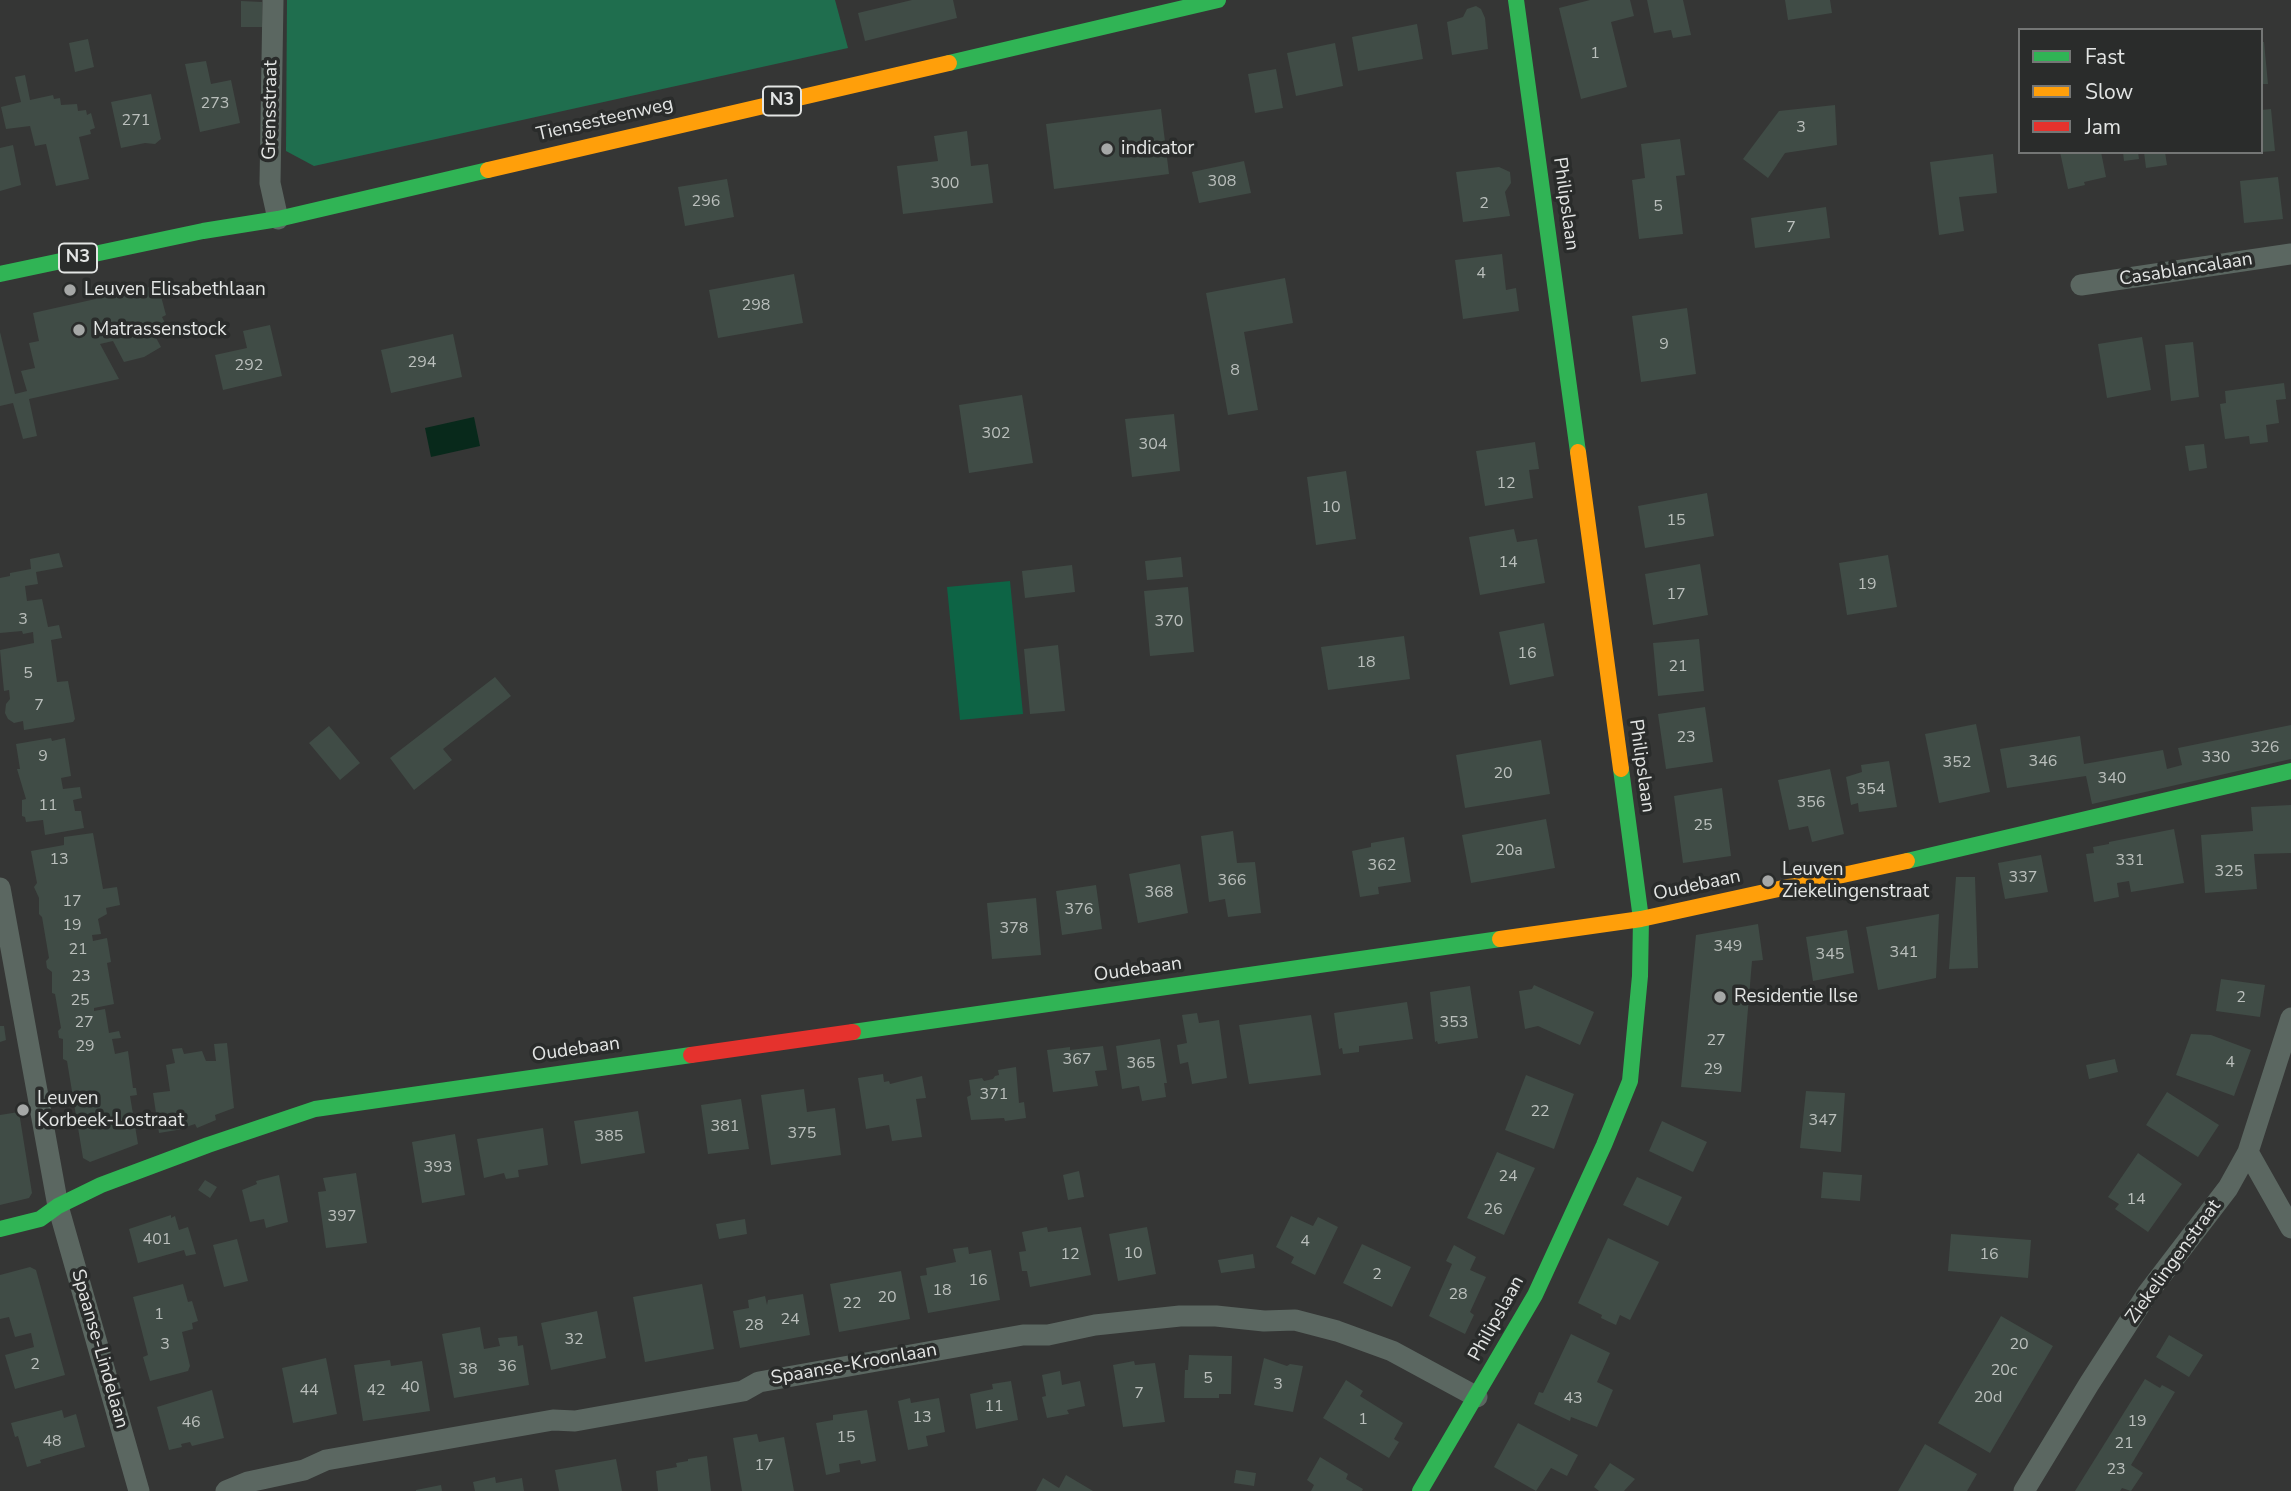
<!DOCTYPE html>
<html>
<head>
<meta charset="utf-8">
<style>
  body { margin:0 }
  #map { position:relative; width:2291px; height:1491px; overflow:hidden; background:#353635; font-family:"Nunito Sans",sans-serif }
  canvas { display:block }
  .legend { position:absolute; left:2018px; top:28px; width:245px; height:126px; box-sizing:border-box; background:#2a2c2b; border:2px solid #747675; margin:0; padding:9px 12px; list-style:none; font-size:21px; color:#e3e5e4 }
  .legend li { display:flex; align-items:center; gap:14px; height:35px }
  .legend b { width:35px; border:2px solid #747675 }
</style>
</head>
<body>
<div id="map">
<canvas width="2291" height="1491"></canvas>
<ul class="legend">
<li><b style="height:9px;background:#30b455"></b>Fast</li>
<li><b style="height:9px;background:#ff9f0a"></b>Slow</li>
<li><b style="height:9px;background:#e5322d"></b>Jam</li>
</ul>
</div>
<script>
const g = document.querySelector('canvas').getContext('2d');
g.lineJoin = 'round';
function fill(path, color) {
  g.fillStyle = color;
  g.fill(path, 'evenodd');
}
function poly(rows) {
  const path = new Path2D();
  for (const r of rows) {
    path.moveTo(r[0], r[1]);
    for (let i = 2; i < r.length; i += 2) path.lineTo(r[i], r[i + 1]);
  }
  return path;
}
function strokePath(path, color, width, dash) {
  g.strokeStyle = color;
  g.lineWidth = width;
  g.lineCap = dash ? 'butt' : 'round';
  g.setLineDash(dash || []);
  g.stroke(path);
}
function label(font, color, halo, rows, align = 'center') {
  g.font = font + ' "Nunito Sans",sans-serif';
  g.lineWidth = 7;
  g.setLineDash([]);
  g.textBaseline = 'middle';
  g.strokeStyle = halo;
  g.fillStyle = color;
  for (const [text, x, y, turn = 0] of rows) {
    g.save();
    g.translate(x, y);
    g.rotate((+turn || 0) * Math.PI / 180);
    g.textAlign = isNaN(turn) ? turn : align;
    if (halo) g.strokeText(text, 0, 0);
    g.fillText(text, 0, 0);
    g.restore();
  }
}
const green = poly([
  [1010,581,1023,714,960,720,947,587]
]);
const forest = poly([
  [287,0,835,0,848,48,314,166,286,151]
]);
const water = poly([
  [474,417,480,446,431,457,425,428]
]);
const building = poly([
  [912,0,953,0,957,18,865,41,858,13],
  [1590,0,1630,0,1634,16,1611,22,1627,87,1581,99,1559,8],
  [1647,0,1683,0,1691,35,1673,38,1671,30,1654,33],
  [1785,0,1830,0,1832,13,1788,20],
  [241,1,262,2,262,27,241,27],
  [1476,6,1481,9,1485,18,1488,49,1452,55,1447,22,1463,17,1467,9],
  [1417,24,1423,59,1358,71,1352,37],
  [88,39,94,67,75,72,69,43],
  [2261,42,2264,42,2268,84,2261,84],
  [1335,43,1343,86,1296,96,1287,53],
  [206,61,211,84,231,80,240,123,200,132,185,64],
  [1276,69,1283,108,1255,113,1248,74],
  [25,75,30,100,53,95,54,99,60,98,61,105,77,104,78,111,86,110,87,115,91,113,95,128,90,130,91,134,79,137,89,179,56,186,46,144,35,146,30,126,6,129,1,107,21,102,15,77],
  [151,94,161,139,155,144,145,143,121,148,111,102],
  [1835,105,1837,145,1785,153,1768,178,1743,159,1779,111],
  [1161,109,1169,174,1054,189,1046,124],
  [2271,109,2275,151,2261,152,2261,110],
  [967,131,971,166,988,164,993,203,903,214,897,166,938,161,934,136],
  [1680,139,1685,175,1676,176,1683,234,1639,239,1632,180,1645,178,1641,144],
  [13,145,21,185,0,191,0,148],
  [2060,152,2101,152,2106,177,2084,182,2085,185,2068,189],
  [2123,152,2138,152,2139,159,2124,161],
  [2144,152,2165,152,2167,165,2146,168],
  [1993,154,1997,193,1959,197,1964,231,1939,235,1930,162],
  [1244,161,1251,193,1199,203,1192,172],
  [1499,167,1510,172,1511,183,1505,192,1510,216,1463,222,1456,172],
  [2278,177,2283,219,2244,223,2240,181],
  [727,179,734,217,685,226,678,187],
  [1826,207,1830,238,1755,248,1751,218],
  [1502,254,1506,290,1516,288,1519,311,1463,319,1455,260],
  [794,274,803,323,718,338,709,290],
  [1285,278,1293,323,1244,332,1258,410,1228,415,1206,293],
  [158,285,166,315,162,317,165,323,153,328,153,332,161,347,144,357,124,362,113,341,100,344,119,379,29,399,37,436,23,439,13,403,0,406,0,332,15,394,27,391,21,371,35,368,29,343,39,341,33,313],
  [1687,308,1696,374,1641,382,1632,316],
  [270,325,282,376,223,390,215,355,247,348,243,331],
  [453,334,462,377,391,393,381,350],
  [2142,337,2151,390,2107,398,2098,344],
  [2193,342,2199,397,2171,401,2165,345],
  [2284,383,2286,399,2276,400,2279,423,2266,425,2268,442,2250,444,2249,436,2225,439,2220,404,2226,403,2225,391],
  [1022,395,1033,463,969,473,959,405],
  [1174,414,1180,471,1132,477,1125,419],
  [1535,442,1539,469,1529,470,1533,498,1485,506,1476,451],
  [2204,444,2207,468,2189,471,2185,446],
  [1346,471,1356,539,1316,545,1307,477],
  [1707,493,1714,536,1645,548,1638,506],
  [1514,529,1517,542,1537,539,1545,583,1480,595,1469,537],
  [59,553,63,567,36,572,38,584,25,586,27,601,42,599,48,627,59,625,62,638,51,640,57,682,68,681,75,719,73,722,24,730,23,721,14,723,8,719,5,713,6,704,10,699,9,690,4,691,0,650,34,643,33,632,23,634,22,631,0,633,0,578,10,576,10,573,31,569,30,559],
  [1888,555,1897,607,1847,615,1839,563],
  [1181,557,1183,577,1147,580,1145,561],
  [1700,564,1708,615,1653,625,1645,574],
  [1072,565,1075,592,1025,598,1022,571],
  [1188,587,1194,652,1150,656,1144,591],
  [1544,623,1554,676,1510,685,1499,632],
  [1404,636,1410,679,1328,690,1321,647],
  [1699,639,1704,691,1658,696,1653,643],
  [1058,645,1065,711,1030,714,1024,649],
  [495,677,511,696,443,749,452,760,414,790,390,758],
  [1705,707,1713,762,1666,769,1658,714],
  [1976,724,1990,792,1939,803,1925,734],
  [2291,725,2291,759,2092,804,2086,776,2007,788,2000,749,2080,736,2084,764,2163,750,2167,769,2182,765,2178,748],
  [329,726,360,763,340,780,309,743],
  [51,738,52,741,65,738,71,776,61,778,63,789,80,787,82,798,73,800,75,811,81,811,84,828,45,835,43,820,26,822,25,817,22,816,22,800,26,799,17,769,20,769,16,744],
  [1541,740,1550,794,1465,808,1456,755],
  [1889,761,1897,807,1859,812,1858,803,1851,805,1846,777,1862,772,1861,765],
  [1830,769,1844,834,1812,842,1808,826,1789,830,1778,780],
  [1722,788,1731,856,1683,863,1674,796],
  [2291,805,2291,853,2254,854,2257,889,2205,893,2201,835,2253,831,2251,807],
  [1546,819,1555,868,1471,883,1462,835],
  [2174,829,2184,883,2131,892,2129,881,2117,883,2119,897,2094,902,2086,854,2094,853,2093,847,2109,844,2109,842],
  [1233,831,1237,863,1255,862,1261,913,1228,917,1225,899,1209,902,1201,836],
  [93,833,103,889,117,887,120,905,106,908,107,914,98,919,101,934,92,935,93,941,107,938,111,962,107,963,114,1004,94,1008,94,1011,105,1009,109,1033,119,1031,121,1038,112,1039,115,1054,128,1051,133,1088,136,1088,137,1095,130,1096,138,1144,90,1162,83,1158,67,1061,63,1059,63,1039,59,1038,58,1031,61,1028,55,994,52,993,52,972,47,968,46,961,49,958,42,917,39,914,39,898,34,887,37,883,31,851,64,845,64,837],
  [1404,837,1411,882,1378,887,1379,894,1360,897,1352,851,1371,847,1371,843],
  [2041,855,2048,892,2005,899,1998,863],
  [1180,864,1188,913,1138,923,1129,874],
  [1956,877,1975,877,1978,968,1949,969],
  [1096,885,1102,929,1062,935,1056,891],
  [1036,898,1041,955,992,959,987,903],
  [1939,914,1936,978,1878,990,1866,927],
  [1758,924,1763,960,1752,961,1741,1092,1681,1087,1696,935],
  [1847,930,1854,973,1813,981,1806,937],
  [2221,979,2265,985,2260,1017,2216,1011],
  [1534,985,1594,1012,1580,1045,1538,1026,1525,1029,1519,991,1532,989],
  [1470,986,1478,1038,1438,1044,1437,1041,1435,1042,1430,992],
  [1407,1002,1413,1039,1359,1046,1359,1052,1343,1054,1342,1048,1339,1049,1334,1013],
  [1197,1013,1199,1023,1219,1020,1227,1078,1192,1084,1188,1062,1180,1064,1177,1045,1187,1043,1182,1015],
  [1311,1015,1321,1075,1249,1084,1239,1025],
  [0,1026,4,1026,6,1040,0,1042],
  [2191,1034,2211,1035,2251,1050,2234,1096,2176,1075],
  [1160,1039,1167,1083,1164,1083,1166,1097,1142,1101,1139,1086,1122,1089,1116,1046],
  [227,1043,234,1108,215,1115,216,1120,197,1128,195,1124,177,1130,159,1133,153,1093,170,1091,166,1065,175,1063,172,1049,182,1048,184,1054,202,1051,206,1061,216,1061,214,1044],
  [1103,1046,1107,1070,1095,1071,1098,1086,1053,1092,1047,1050,1070,1047,1070,1050],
  [2115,1059,2118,1072,2089,1079,2086,1065],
  [1016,1067,1019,1103,1024,1102,1026,1118,1005,1121,1004,1118,971,1120,967,1097,971,1095,969,1080,982,1078,984,1081,993,1079,995,1076,999,1075,998,1070],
  [883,1074,884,1082,889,1081,890,1084,922,1076,926,1098,916,1099,922,1137,892,1141,889,1125,866,1129,858,1078],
  [1526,1075,1574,1094,1554,1149,1505,1130],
  [804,1089,807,1112,835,1108,841,1155,771,1165,761,1095],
  [1806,1091,1845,1093,1841,1152,1800,1148],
  [2167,1092,2219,1125,2198,1157,2146,1125],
  [741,1099,749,1149,708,1154,701,1105],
  [638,1111,645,1153,581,1164,574,1121],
  [19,1112,32,1193,29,1198,0,1205,0,1115],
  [1662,1121,1707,1142,1693,1172,1649,1151],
  [543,1128,548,1165,518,1170,519,1177,506,1179,504,1173,484,1178,477,1139],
  [455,1134,465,1195,422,1203,412,1142],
  [1497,1152,1535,1168,1504,1235,1467,1218],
  [2138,1153,2182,1184,2148,1232,2115,1209,2119,1204,2108,1197],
  [1079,1171,1084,1197,1068,1200,1063,1175],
  [1823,1172,1862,1175,1860,1201,1821,1198],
  [356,1173,367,1243,326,1248,318,1192,326,1191,323,1178],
  [279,1175,288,1222,266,1228,264,1219,250,1222,242,1190,257,1184,256,1181],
  [1637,1177,1682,1197,1668,1226,1623,1205],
  [205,1180,217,1187,210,1198,198,1190],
  [171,1215,171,1218,175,1216,179,1230,188,1227,196,1254,186,1256,184,1250,138,1263,129,1229],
  [1291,1216,1313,1226,1318,1217,1338,1227,1315,1275,1291,1263,1294,1257,1276,1247],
  [745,1219,747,1234,719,1239,716,1224],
  [1047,1227,1048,1232,1081,1227,1091,1275,1030,1287,1027,1271,1022,1271,1019,1252,1026,1251,1022,1232],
  [1147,1227,1156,1274,1118,1281,1109,1234],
  [1951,1234,2031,1240,2028,1278,1948,1271],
  [1608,1238,1659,1262,1630,1320,1620,1315,1616,1325,1601,1318,1602,1315,1578,1303],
  [237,1239,248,1281,224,1287,213,1245],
  [1362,1244,1411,1267,1392,1307,1343,1283],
  [1454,1245,1476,1257,1470,1270,1486,1277,1470,1312,1474,1315,1465,1334,1429,1316,1452,1264,1446,1261],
  [968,1247,969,1254,991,1250,1000,1300,928,1313,920,1276,927,1275,926,1268,956,1262,953,1249],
  [1253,1254,1255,1268,1221,1273,1218,1260],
  [30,1267,36,1270,65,1375,15,1389,5,1355,34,1347,31,1333,15,1337,9,1317,0,1319,0,1275],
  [901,1271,910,1319,839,1332,830,1284],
  [183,1284,188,1302,192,1301,198,1321,192,1323,193,1329,182,1332,190,1366,188,1371,150,1381,143,1357,148,1355,133,1297],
  [702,1284,714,1349,645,1362,633,1297],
  [803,1294,810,1335,740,1348,733,1311,749,1308,748,1300,765,1296,767,1305,768,1300],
  [597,1311,606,1358,551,1370,541,1323],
  [2001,1316,2053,1346,1990,1453,1938,1423],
  [480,1327,484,1349,500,1346,498,1338,517,1336,518,1346,523,1345,529,1385,454,1398,442,1334],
  [1571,1334,1610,1353,1597,1382,1613,1390,1597,1427,1571,1417,1570,1421,1534,1404,1539,1392,1543,1393],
  [2169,1335,2203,1355,2189,1377,2156,1357],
  [1189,1355,1232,1356,1231,1394,1219,1394,1219,1398,1184,1398,1185,1370,1188,1370],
  [326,1358,337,1414,293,1423,282,1368],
  [1264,1358,1287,1366,1290,1364,1303,1366,1293,1412,1254,1405],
  [390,1360,391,1366,422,1361,430,1411,363,1421,354,1365],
  [1134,1361,1135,1365,1155,1363,1165,1422,1123,1427,1113,1365],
  [1060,1371,1062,1385,1080,1381,1085,1406,1067,1410,1069,1414,1047,1418,1042,1397,1046,1396,1042,1375],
  [2145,1379,2160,1388,2162,1385,2175,1392,2131,1465,2143,1473,2131,1491,2122,1488,2120,1491,2075,1491],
  [1346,1380,1363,1391,1360,1396,1403,1423,1394,1439,1399,1442,1389,1458,1323,1418],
  [1011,1381,1018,1420,976,1429,970,1394,993,1389,992,1384],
  [212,1390,224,1438,192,1446,190,1442,181,1444,182,1447,169,1450,157,1407],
  [910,1398,911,1403,939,1398,945,1432,926,1436,928,1446,908,1450,898,1401],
  [62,1410,64,1418,76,1414,85,1447,40,1460,41,1463,27,1467,18,1436,15,1437,11,1423],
  [867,1410,876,1461,861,1464,860,1460,839,1464,840,1472,826,1475,816,1423,833,1420,833,1415],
  [1518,1423,1578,1455,1567,1476,1551,1468,1536,1491,1494,1467],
  [757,1434,759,1442,784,1437,794,1491,742,1491,733,1438],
  [1925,1444,1977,1474,1967,1491,1898,1491],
  [707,1456,711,1491,658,1491,656,1471,677,1467,676,1463,688,1461,688,1459],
  [1320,1457,1348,1474,1346,1479,1363,1489,1362,1491,1311,1491,1314,1485,1307,1480],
  [616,1459,622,1491,559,1491,555,1470],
  [1610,1463,1635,1479,1624,1491,1599,1491,1594,1487],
  [1236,1470,1256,1473,1254,1486,1234,1483],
  [1066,1475,1093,1491,1036,1491,1043,1478,1059,1488],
  [495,1477,496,1483,522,1478,524,1491,475,1491,473,1482],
  [441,1485,442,1491,416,1491,416,1490]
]);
const street = poly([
  [273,0,270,183,278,219],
  [2081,285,2291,254],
  [0,888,58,1206,139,1491],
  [2248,1152,2291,1228],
  [226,1491,248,1482,304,1470,326,1460,553,1420,575,1421,743,1391,759,1382,1023,1335,1048,1335,1095,1325,1180,1316,1216,1316,1264,1321,1295,1320,1337,1331,1392,1351,1477,1397],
  [2024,1491,2089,1384,2147,1294,2228,1188,2248,1152,2291,1018]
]);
const fast = poly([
  [1516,0,1578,452],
  [949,63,1218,0],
  [0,274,203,231,278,219,488,170],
  [1907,861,2291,771],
  [853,1032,1500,939],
  [0,1229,40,1219,58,1206,101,1185,208,1145,315,1109,691,1055],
  [1420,1491,1535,1295,1604,1145,1630,1081,1640,976,1641,919,1621,769]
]);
const slow = poly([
  [488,170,949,63],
  [1578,452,1621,769],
  [1500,939,1641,919,1907,861]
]);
const jam = poly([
  [691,1055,853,1032]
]);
const markers = [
  [1107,149,7,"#a6a8a7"],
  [70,290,7,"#a6a8a7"],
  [79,330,7,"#a6a8a7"],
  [1768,881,7,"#a6a8a7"],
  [1720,997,7,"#a6a8a7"],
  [23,1110,7,"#a6a8a7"]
];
const numberNames = [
  ["1",1595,54],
  ["273",215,104],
  ["271",136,121],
  ["3",1801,128],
  ["308",1222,182],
  ["300",945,184],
  ["296",706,202],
  ["2",1484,204],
  ["5",1658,207],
  ["7",1791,228],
  ["4",1481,274],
  ["298",756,306],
  ["9",1664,345],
  ["294",422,363],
  ["292",249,366],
  ["8",1235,371],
  ["302",996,434],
  ["304",1153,445],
  ["12",1506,484],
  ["10",1331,508],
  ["15",1676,521],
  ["14",1508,563],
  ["19",1867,585],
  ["17",1676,595],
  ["3",23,620],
  ["370",1169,622],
  ["16",1527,654],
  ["18",1366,663],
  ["21",1678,667],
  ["5",28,674],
  ["7",39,706],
  ["23",1686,738],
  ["326",2265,748],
  ["9",43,757],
  ["330",2216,758],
  ["346",2043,762],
  ["352",1957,763],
  ["20",1503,774],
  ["340",2112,779],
  ["354",1871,790],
  ["356",1811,803],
  ["11",48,806],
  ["25",1703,826],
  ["20a",1509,851],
  ["13",59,860],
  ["331",2130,861],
  ["362",1382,866],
  ["325",2229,872],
  ["337",2023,878],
  ["366",1232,881],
  ["368",1159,893],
  ["17",72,902],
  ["376",1079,910],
  ["19",72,926],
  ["378",1014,929],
  ["349",1728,947],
  ["21",78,950],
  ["341",1904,953],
  ["345",1830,955],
  ["23",81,977],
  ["2",2241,998],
  ["25",80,1001],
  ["27",84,1023],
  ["353",1454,1023],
  ["27",1716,1041],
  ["29",85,1047],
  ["367",1077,1060],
  ["4",2230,1063],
  ["365",1141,1064],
  ["29",1713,1070],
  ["371",994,1095],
  ["22",1540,1112],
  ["347",1823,1121],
  ["381",725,1127],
  ["375",802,1134],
  ["385",609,1137],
  ["393",438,1168],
  ["24",1508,1177],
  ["14",2136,1200],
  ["26",1493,1210],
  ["397",342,1217],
  ["401",157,1240],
  ["4",1305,1242],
  ["10",1133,1254],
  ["12",1070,1255],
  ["16",1989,1255],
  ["2",1377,1275],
  ["16",978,1281],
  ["18",942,1291],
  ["28",1458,1295],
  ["20",887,1298],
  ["22",852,1304],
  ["1",159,1315],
  ["24",790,1320],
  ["28",754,1326],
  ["32",574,1340],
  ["3",165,1345],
  ["20",2019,1345],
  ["2",35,1365],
  ["36",507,1367],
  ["38",468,1370],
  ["20c",2004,1371],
  ["5",1208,1379],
  ["3",1278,1385],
  ["40",410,1388],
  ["44",309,1391],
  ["42",376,1391],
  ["7",1139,1394],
  ["20d",1988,1398],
  ["43",1573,1399],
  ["11",994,1407],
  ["13",922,1418],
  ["1",1363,1420],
  ["19",2137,1422],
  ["46",191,1423],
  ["15",846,1438],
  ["48",52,1442],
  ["21",2124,1444],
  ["17",764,1466],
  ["23",2116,1470]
];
const shields = [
  [782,101,38],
  [78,258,38]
];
const shieldNames = [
  ["N3",782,101],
  ["N3",78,258]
];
const streetNames = [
  ["Grensstraat",271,110,-89],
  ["Tiensesteenweg",605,120,-13],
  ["Philipslaan",1565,204,82],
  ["Casablancalaan",2186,270,-9],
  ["Philipslaan",1641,766,82],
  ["Oudebaan",1697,886,-12],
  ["Oudebaan",1138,970,-8],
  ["Oudebaan",576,1050,-8],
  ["Ziekelingenstraat",2174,1262,-54],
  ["Philipslaan",1497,1319,-61],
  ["Spaanse-Lindelaan",99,1349,74],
  ["Spaanse-Kroonlaan",854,1365,-10]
];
const poiNames = [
  ["indicator",1121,149],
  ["Leuven Elisabethlaan",84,290],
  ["Matrassenstock",93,330],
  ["Leuven",1782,870],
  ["Ziekelingenstraat",1782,892],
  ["Residentie Ilse",1734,997],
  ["Leuven",37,1099],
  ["Korbeek-Lostraat",37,1121]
];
fill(green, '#0d6445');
fill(forest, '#1f6e4e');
fill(water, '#08291b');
fill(building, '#404c46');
strokePath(street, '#5b6761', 21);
strokePath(fast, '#30b455', 16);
strokePath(slow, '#ff9f0a', 16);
strokePath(jam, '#e5322d', 16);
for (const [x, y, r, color] of markers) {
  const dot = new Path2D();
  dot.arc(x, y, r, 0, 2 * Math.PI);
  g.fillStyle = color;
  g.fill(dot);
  strokePath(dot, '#2a2c2b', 2.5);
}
label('16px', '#babfbc', null, numberNames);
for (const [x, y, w] of shields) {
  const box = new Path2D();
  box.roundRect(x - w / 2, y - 14.5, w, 29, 5);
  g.fillStyle = '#2a2c2b';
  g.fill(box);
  strokePath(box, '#e3e5e4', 2);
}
label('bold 18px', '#e3e5e4', null, shieldNames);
label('19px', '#e3e5e4', '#2a2c2b', streetNames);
label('19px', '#e3e5e4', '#2a2c2b', poiNames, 'left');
</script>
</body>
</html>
